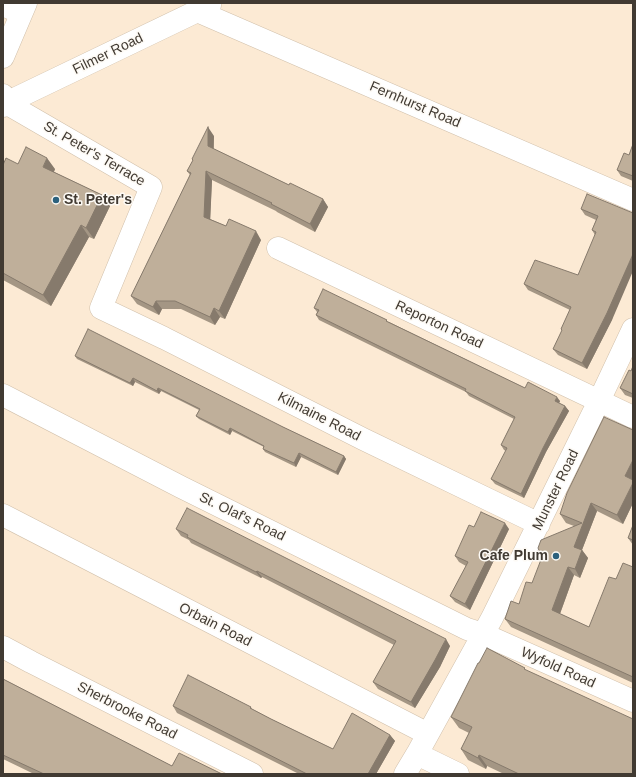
<!DOCTYPE html>
<html>
<head>
<meta charset="utf-8">
<style>
  body { margin:0 }
  #map { position:relative; width:636px; height:777px; overflow:hidden; background:#fcead4; font-family:Arial,sans-serif }
  canvas { display:block }
  .frame { position:absolute; inset:0; border:4px solid #413a32; pointer-events:none }
</style>
</head>
<body>
<div id="map">
<canvas width="636" height="777"></canvas>
<div class="frame"></div>
</div>
<script>
const g = document.querySelector('canvas').getContext('2d');
g.lineJoin = 'round';
function poly(rows) {
  const path = new Path2D();
  for (const r of rows) {
    path.moveTo(r[0], r[1]);
    for (let i = 2; i < r.length; i += 2) path.lineTo(r[i], r[i + 1]);
  }
  return path;
}
function strokePath(path, color, width, dash) {
  g.strokeStyle = color;
  g.lineWidth = width;
  g.lineCap = dash ? 'butt' : 'round';
  g.setLineDash(dash || []);
  g.stroke(path);
}
function fill(path, color) {
  g.fillStyle = color;
  g.fill(path, 'evenodd');
}
function label(font, color, halo, rows, align = 'center') {
  g.font = font + ' Arial,sans-serif';
  g.lineWidth = 3;
  g.setLineDash([]);
  g.textBaseline = 'middle';
  g.strokeStyle = halo;
  g.fillStyle = color;
  for (const [text, x, y, turn = 0] of rows) {
    g.save();
    g.translate(x, y);
    g.rotate((+turn || 0) * Math.PI / 180);
    g.textAlign = isNaN(turn) ? turn : align;
    if (halo) g.strokeText(text, 0, 0);
    g.fillText(text, 0, 0);
    g.restore();
  }
}
const minor = poly([
  [3,5,21,13],
  [197,11,633,200],
  [3,57,26,3],
  [3,95,6,103,151,187,101,308,164,338,363,439,539,524],
  [3,106,6,103,210,5],
  [278,248,633,417],
  [3,395,181,487,467,629,483,634,633,701],
  [3,515,428,734],
  [3,647,31,662,252,774],
  [417,754,458,774],
  [405,774,417,754,492,618,599,401,633,329]
]);
const wall = poly([
  [214,136,214,149,289,185,323,199,328,207,315,232,277,212,276,211,212,180,210,219,226,226,261,240,225,319,220,317,215,325,181,309,162,309,159,315,137,304,131,296,190,175,187,171,193,160,192,159],
  [633,144,633,181,621,176,617,170,629,155],
  [18,164,55,169,54,172,102,195,110,206,94,239,89,237,51,306,3,280,3,165],
  [581,209,633,213,612,320,587,369,558,355,553,349,562,331,561,329,570,310,528,290,524,284,578,275,595,235,592,230,596,220,585,215],
  [314,308,389,322,525,388,560,401,559,403,565,406,569,411,546,452,524,498,495,484,491,479,506,451,504,450,501,445,514,419,469,396,466,392,319,320,316,315,317,312],
  [75,356,283,427,344,456,346,459,338,475,301,457,296,467,265,452,263,449,264,447,232,431,230,435,199,419,196,416,199,410,161,391,159,394,135,382,133,386,77,359],
  [633,366,633,398,625,395,620,388,631,371],
  [633,430,633,503,623,524,597,511,582,550,588,558,580,578,574,575,560,614,589,627,616,579,633,567,633,683,511,627,505,619,519,604,532,583,574,526,566,523,560,514],
  [633,525,633,545,628,538],
  [474,527,509,529,470,610,455,602,450,596,466,566,459,562,455,556],
  [176,529,450,646,440,667,415,708,378,689,373,682,394,645,262,577,261,578,191,543,189,540,181,536],
  [527,671,633,774,504,774,487,766,486,769,468,760,461,749,469,733,459,728,451,717],
  [3,679,172,766,222,774,34,774,3,759],
  [173,706,251,707,252,709,271,719,333,749,390,735,395,741,376,774,299,774,177,713]
]);
const shadedWall = poly([
  [208,127,214,136,213,154,208,146],
  [47,158,55,169,51,178,43,167],
  [206,171,212,180,210,225,204,217],
  [102,195,110,206,94,239,86,228],
  [323,199,328,207,315,232,310,224],
  [81,225,89,237,51,306,43,295],
  [256,231,261,240,225,319,219,311],
  [633,254,633,271,612,320,587,369,582,363],
  [156,301,162,309,159,315,153,307],
  [214,308,220,317,215,325,210,317],
  [133,378,135,382,133,386,130,383],
  [158,388,161,391,159,394,157,391],
  [557,397,560,401,558,405,555,401],
  [565,406,569,411,546,452,524,498,521,494,543,448],
  [230,428,232,431,230,435,228,432],
  [299,453,301,457,296,467,294,463],
  [344,456,346,459,338,475,336,472],
  [633,460,633,480,625,476],
  [633,483,633,503,623,524,617,515],
  [591,503,597,511,580,555,574,547],
  [505,523,509,529,470,610,465,604],
  [582,550,588,558,580,578,575,569],
  [568,567,574,575,558,619,552,610],
  [257,571,262,577,261,578,256,572],
  [446,639,450,646,440,667,415,708,411,702],
  [390,735,395,741,376,774,368,774],
  [479,755,487,766,486,769,478,758]
]);
const building = poly([
  [208,127,208,146,289,185,290,183,323,199,310,224,271,204,272,203,206,171,204,217,226,226,229,219,256,231,219,311,214,308,210,317,175,301,156,301,153,307,131,296,191,173,187,171,193,160,192,159,208,127],
  [633,144,633,176,617,170,624,153,629,155,633,144],
  [26,147,47,158,43,167,102,195,86,228,81,225,43,295,3,273,3,165,6,158,18,164,26,147],
  [587,194,633,213,633,254,607,313,582,363,553,349,562,330,561,329,571,307,524,284,535,260,578,275,596,232,592,230,598,216,581,209,587,194],
  [323,289,387,320,386,321,525,388,528,382,557,397,555,401,565,406,543,448,521,494,491,479,507,448,501,445,515,417,465,391,466,389,316,315,319,310,314,308,323,289],
  [88,329,283,427,344,456,336,472,299,453,294,463,263,449,264,446,230,428,228,432,196,416,200,409,158,388,157,391,133,378,130,383,75,356,88,329],
  [633,366,633,394,620,388,629,370,631,371,633,366],
  [604,417,633,430,633,460,625,476,633,480,633,483,617,515,591,503,574,547,582,550,575,569,568,567,552,610,589,627,609,577,616,579,623,563,633,567,633,677,505,619,511,601,519,604,526,582,532,583,542,557,538,548,541,540,582,523,560,514,567,493,604,417],
  [187,508,446,639,435,660,411,702,373,682,396,641,257,571,256,572,187,537,188,535,176,529,187,508],
  [481,512,505,523,465,604,450,596,468,562,455,556,469,525,474,527,481,512],
  [633,525,633,540,628,538,633,525],
  [487,648,525,668,524,669,633,719,633,774,519,774,479,755,478,758,461,749,472,727,451,717,478,663,479,663,487,648],
  [188,675,251,707,250,708,271,719,333,749,352,713,390,735,368,774,307,774,173,706,188,675],
  [3,679,172,766,179,753,222,774,44,774,3,755,3,679]
]);
const markers = [
  [56,200,4,"#2c617d"],
  [556,556,4,"#2c617d"]
];
const streetNames = [
  ["Filmer Road",108,54,-26],
  ["Fernhurst Road",415,105,23],
  ["St. Peter's Terrace",94,154,30],
  ["Reporton Road",439,325,25],
  ["Kilmaine Road",319,417,27],
  ["Munster Road",556,490,-64],
  ["St. Olaf's Road",242,517,26],
  ["Orbain Road",215,625,27],
  ["Wyfold Road",558,668,24],
  ["Sherbrooke Road",127,711,27]
];
const poiNames = [
  ["St. Peter's",64,200],
  ["Cafe Plum",548,556,"right"]
];
strokePath(minor, '#d1c0ab', 23);
strokePath(minor, '#fff', 22);
fill(wall, '#a49684');
fill(shadedWall, '#867a6c');
fill(building, '#bfaf9a');
strokePath(building, '#867a6c', 1);
for (const [x, y, r, color] of markers) {
  const dot = new Path2D();
  dot.arc(x, y, r, 0, 2 * Math.PI);
  g.fillStyle = color;
  g.fill(dot);
  strokePath(dot, '#fdfaf5', 1.5);
}
label('14px', '#413a32', '#fdfaf5', streetNames);
label('bold 14px', '#413a32', '#fdfaf5', poiNames, 'left');
</script>
</body>
</html>
